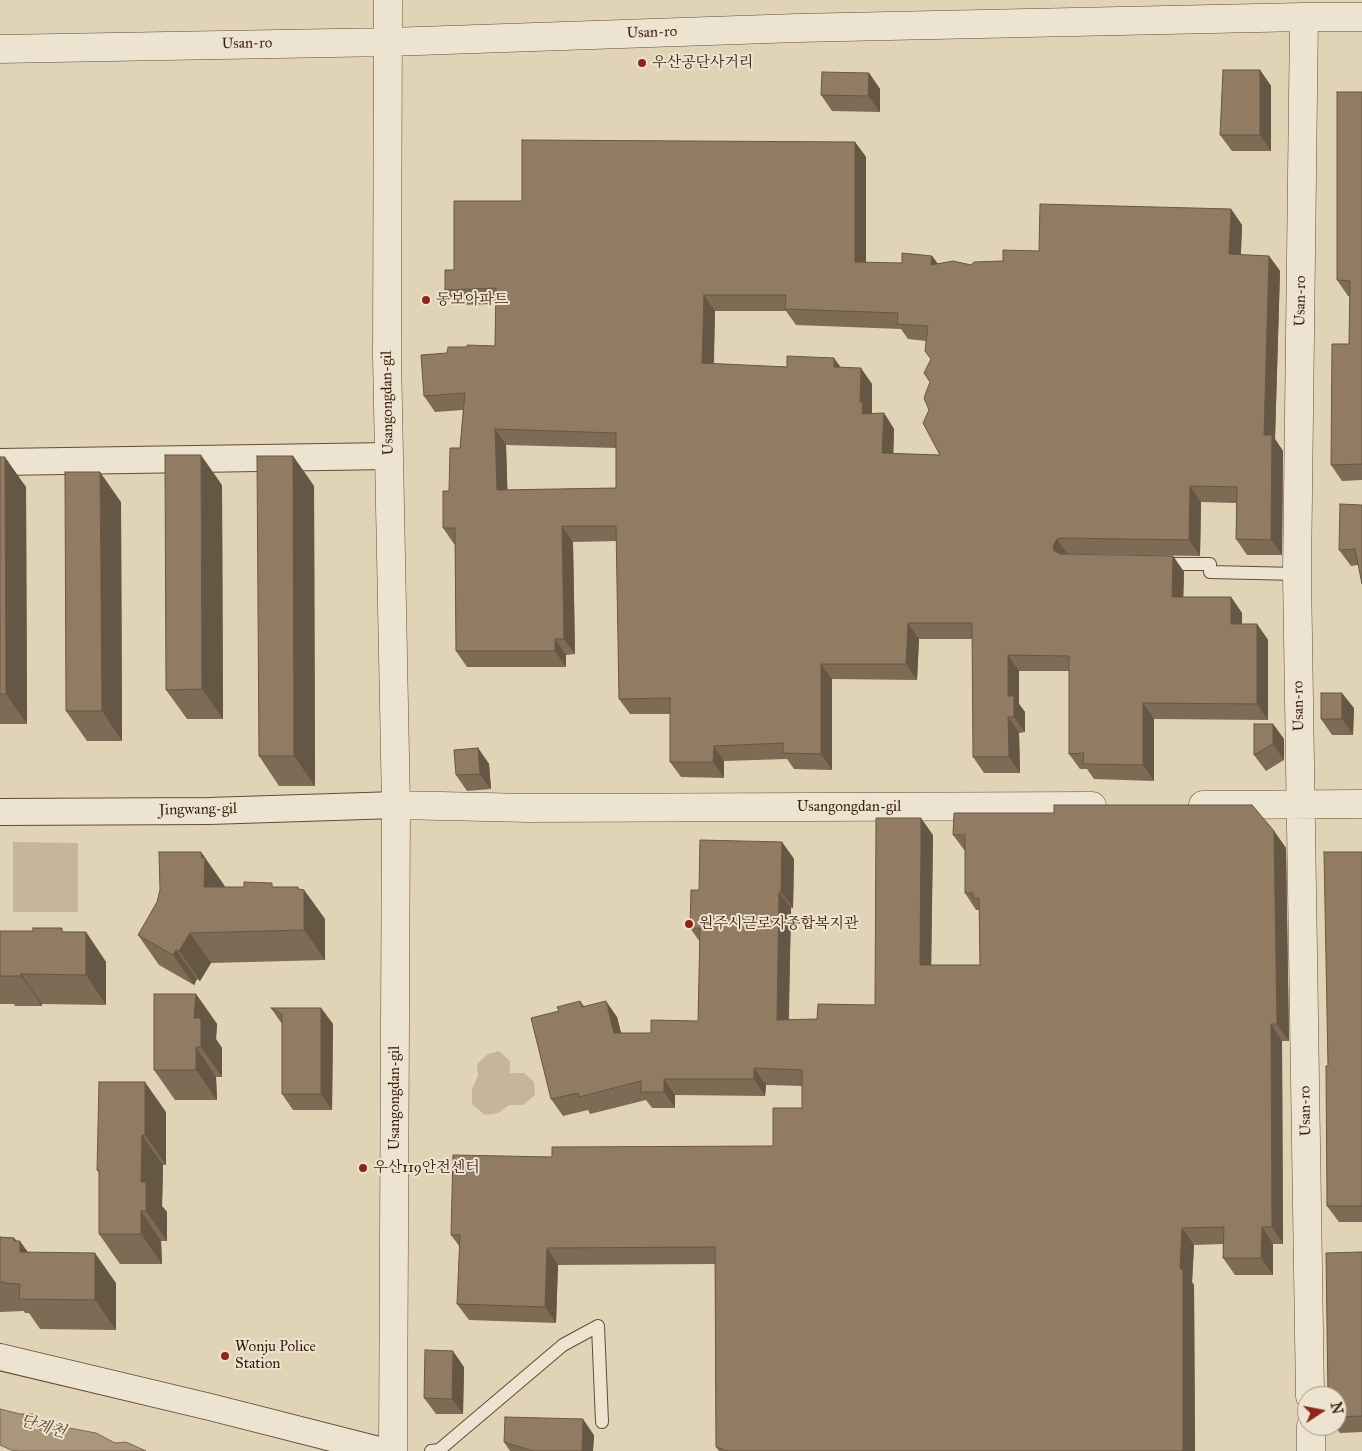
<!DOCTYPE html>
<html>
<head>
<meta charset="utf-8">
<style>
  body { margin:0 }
  #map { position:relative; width:1362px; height:1451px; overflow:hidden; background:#e1d4b6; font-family:"IM FELL Great Primer",serif }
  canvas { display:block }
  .north { position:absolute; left:1297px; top:1386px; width:50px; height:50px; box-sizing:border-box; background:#ece3d0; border:1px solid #a59480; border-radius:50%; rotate:79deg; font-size:14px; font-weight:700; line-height:20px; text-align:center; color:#3b1d09 }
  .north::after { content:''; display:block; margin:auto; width:18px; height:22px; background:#8f2418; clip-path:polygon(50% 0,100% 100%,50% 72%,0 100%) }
</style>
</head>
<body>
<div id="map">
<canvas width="1362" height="1451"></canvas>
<div class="north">N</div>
</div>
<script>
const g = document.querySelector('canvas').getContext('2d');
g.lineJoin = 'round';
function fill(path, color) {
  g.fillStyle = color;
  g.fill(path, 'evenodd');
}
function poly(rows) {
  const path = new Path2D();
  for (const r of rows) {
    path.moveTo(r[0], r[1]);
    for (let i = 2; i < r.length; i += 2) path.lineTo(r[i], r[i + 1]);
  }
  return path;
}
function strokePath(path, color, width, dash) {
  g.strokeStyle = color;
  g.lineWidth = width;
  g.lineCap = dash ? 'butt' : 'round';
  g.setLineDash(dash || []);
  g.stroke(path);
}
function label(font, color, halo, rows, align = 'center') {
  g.font = font + ' "IM FELL Great Primer","Noto Serif KR",serif';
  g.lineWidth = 4;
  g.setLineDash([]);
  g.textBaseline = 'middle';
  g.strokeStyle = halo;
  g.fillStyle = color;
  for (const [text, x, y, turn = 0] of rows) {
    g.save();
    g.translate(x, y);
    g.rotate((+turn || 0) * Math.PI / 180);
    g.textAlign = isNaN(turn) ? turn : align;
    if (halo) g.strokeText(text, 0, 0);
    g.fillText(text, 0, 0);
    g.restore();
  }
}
const green = poly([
  [13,842,78,843,78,912,13,912],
  [499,1051,510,1061,510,1073,524,1073,534,1082,535,1095,523,1105,509,1105,498,1113,485,1115,472,1104,472,1089,478,1076,477,1064,488,1054]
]);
const water = poly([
  [0,1409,20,1414,33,1414,42,1423,96,1433,115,1443,126,1442,146,1451,19,1451,11,1450,0,1445,0,1409]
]);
const service = poly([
  [1163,564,1210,564,1210,572,1297,574],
  [431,1451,439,1450,563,1345,598,1326,602,1422]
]);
const minor = poly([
  [0,462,389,456],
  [0,812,209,811,396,805],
  [0,1357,210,1407,383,1451]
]);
const tertiary = poly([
  [388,0,387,356,396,805,393,1451],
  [1304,17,1297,574,1310,1396],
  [0,49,389,42,797,28,1304,17,1362,17],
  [396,805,529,808,1092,806],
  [1203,805,1362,804],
  [1311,1426,1311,1451]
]);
const wall = poly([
  [1260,70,1271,86,1271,151,1232,151,1220,135],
  [869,73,880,89,880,112,832,111,821,95],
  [1362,92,1362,480,1342,481,1331,465,1349,344,1350,296,1348,296,1337,280],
  [855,142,866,157,866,263,902,263,932,256,938,264,971,265,1003,261,1039,251,1231,209,1242,225,1241,255,1269,256,1280,271,1275,439,1283,451,1282,555,1247,555,1236,539,1236,503,1201,502,1200,556,1072,554,1070,555,1173,556,1184,572,1183,597,1231,597,1242,613,1242,624,1257,624,1268,640,1268,720,1154,719,1154,781,1094,779,1087,769,1080,769,1069,754,1069,671,1019,671,1019,704,1025,712,1025,732,1019,733,1020,773,984,773,973,757,973,639,919,639,917,680,832,679,832,770,794,769,787,759,724,761,724,778,681,777,670,762,670,714,630,714,619,699,617,541,573,542,575,654,566,655,566,667,467,667,456,651,455,544,454,544,443,528,449,491,460,448,463,410,435,412,424,396,447,353,467,347,495,346,496,304,456,305,445,290,454,270,522,201],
  [715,311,786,311,796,325,901,329,908,339,926,341,925,351,931,359,929,410,940,455,893,454,894,429,884,413,872,414,872,384,841,368,787,367,714,364],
  [506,445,616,448,616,488,507,490],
  [293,456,314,486,315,786,279,786,259,756],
  [0,457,26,487,27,724,0,724],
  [222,485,223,719,187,719,166,690],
  [121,502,122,741,87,741,66,711],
  [1362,505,1358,565,1351,566,1339,550],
  [1354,708,1353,735,1332,735,1321,719],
  [1273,724,1284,739,1284,760,1266,771,1254,755],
  [478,748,489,764,491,789,467,791,456,775],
  [1274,831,1286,848,1289,1041,1282,1041,1283,1244,1273,1244,1273,1275,1235,1275,1223,1258,1223,1244,1194,1245,1192,1282,1194,1285,1195,1451,719,1451,716,1447,715,1264,558,1265,556,1323,469,1320,457,1304,460,1247,451,1235,552,1157,773,1146,802,1108,802,1086,766,1085,765,1096,675,1095,675,1108,652,1108,646,1100,590,1114,588,1110,563,1116,551,1099,559,1011,580,1001,584,1006,617,1017,621,1033,651,1033,698,1021,700,942,690,928,699,890,782,842,794,859,793,908,791,908,789,1020,817,1019,875,1005,933,835,931,965,980,965,979,910,976,910,965,893,965,851,953,835],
  [201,852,225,887,275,887,304,890,325,919,325,960,211,963,200,981,197,979,194,985,159,965,138,935],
  [1362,852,1362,1222,1339,1222,1327,1206,1328,1066],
  [0,931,86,932,106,962,106,1005,42,1004,42,1006,15,1006,14,1004,0,1004],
  [196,994,217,1024,216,1039,222,1048,222,1077,216,1077,217,1100,175,1100,154,1070],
  [271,1008,321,1008,333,1024,332,1110,293,1110,282,1094,282,1024],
  [166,1112,166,1165,163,1165,162,1206,167,1212,167,1241,161,1241,162,1264,120,1264,99,1234,99,1173,97,1170],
  [0,1237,14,1238,28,1252,116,1283,116,1330,40,1329,29,1313,25,1313,24,1311,0,1312],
  [1362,1252,1362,1432,1340,1433,1335,1426,1337,1426,1337,1396],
  [464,1367,463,1414,436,1414,424,1398],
  [594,1435,593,1451,510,1451,504,1442]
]);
const shadedWall = poly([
  [1260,70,1271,86,1271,151,1260,135],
  [869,73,880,89,880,112,868,96],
  [855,142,866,157,866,278,855,262],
  [1231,209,1242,225,1240,270,1229,254],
  [932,256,943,271,931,265],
  [1269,256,1280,271,1275,439,1283,451,1282,555,1271,540,1264,435],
  [704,295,715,311,713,379,702,363],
  [834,358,845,373,834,367],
  [861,368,872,384,872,415,862,414,860,402],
  [884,413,894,429,893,469,882,453],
  [495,429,506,445,508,506,497,490],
  [201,455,222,485,223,719,202,689],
  [293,456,314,486,315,786,294,756],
  [5,457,26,487,27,724,6,694],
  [100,472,121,502,122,741,102,711],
  [1190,486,1201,502,1200,556,1189,540],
  [562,526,573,542,575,654,564,639],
  [1057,539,1068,555,1064,561,1054,551,1053,546],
  [1173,556,1184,572,1183,613,1172,597],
  [1231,597,1242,613,1242,639,1231,624],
  [908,623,919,639,917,680,906,664],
  [1257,624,1268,640,1268,720,1257,704],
  [555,639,566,655,566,667,555,651],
  [1008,655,1019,671,1019,704,1025,712,1025,732,1014,717,1008,696],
  [821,664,832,679,832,770,821,754],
  [1342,693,1354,708,1353,735,1342,719],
  [1143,703,1154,719,1154,781,1143,765],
  [1008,717,1019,733,1020,773,1009,757],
  [1273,724,1284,739,1284,760,1273,744],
  [714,746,724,761,724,778,713,762],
  [478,748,489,764,491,789,480,774],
  [921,818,933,835,931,981,920,965],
  [1274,831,1286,848,1289,1041,1277,1024],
  [782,842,794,859,793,908,781,892],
  [201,852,222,882,226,888,204,887],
  [298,887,304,895,304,890,325,919,325,960,304,930],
  [779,892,791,908,788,1036,777,1020],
  [86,932,106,962,106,1005,86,975],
  [190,933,211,963,200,981,179,951],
  [176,950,197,979,194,985,173,955],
  [21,974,42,1004,42,1006,21,976],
  [196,994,217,1024,216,1039,222,1048,222,1077,201,1047,194,1018],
  [606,1001,617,1017,625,1049,614,1033],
  [321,1008,333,1024,332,1110,321,1094],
  [1271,1024,1282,1041,1283,1244,1272,1227],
  [196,1047,216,1077,217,1100,196,1070],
  [754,1068,766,1085,765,1096,754,1079],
  [664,1079,675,1095,675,1108,664,1092],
  [145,1082,166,1112,166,1165,145,1135],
  [142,1135,163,1165,162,1206,167,1212,167,1241,146,1211,141,1182],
  [141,1211,161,1241,162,1264,141,1234],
  [1262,1227,1273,1244,1273,1275,1261,1258],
  [1182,1228,1194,1245,1192,1282,1194,1285,1195,1451,1183,1451,1180,1269],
  [14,1238,20,1246,20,1241,41,1271,20,1252,14,1241],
  [547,1248,558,1265,556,1323,545,1307],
  [95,1253,116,1283,116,1330,95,1300],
  [453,1351,464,1367,463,1414,452,1399],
  [583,1419,594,1435,593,1451,582,1451]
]);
const building = poly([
  [1223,70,1260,70,1260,135,1220,135,1223,70],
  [822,72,869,73,868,96,821,95,822,72],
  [1337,92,1362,92,1362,464,1331,465,1332,344,1349,344,1350,281,1337,280,1337,92],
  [522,140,855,142,855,262,902,263,902,253,932,256,931,265,953,261,971,265,974,262,1003,261,1003,250,1039,251,1040,204,1231,209,1229,254,1269,256,1264,435,1272,435,1271,540,1236,539,1237,487,1190,486,1189,540,1061,538,1057,539,1053,546,1054,551,1061,554,1173,556,1172,597,1231,597,1231,624,1257,624,1257,704,1143,703,1143,765,1083,764,1084,753,1069,754,1069,656,1008,655,1008,696,1014,696,1014,717,1008,717,1009,757,973,757,972,623,908,623,906,664,821,664,821,754,783,753,783,743,714,746,713,762,670,762,670,698,619,699,616,526,562,526,564,639,555,639,555,651,456,651,455,528,443,528,443,491,449,491,450,448,460,448,465,393,424,396,421,355,447,353,448,347,467,347,467,345,495,346,496,288,445,290,445,270,454,270,454,201,522,201,522,140],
  [704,295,786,295,785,309,898,313,897,324,928,326,925,351,931,359,924,373,930,382,924,398,929,410,923,423,940,455,882,453,884,413,862,414,863,402,860,402,861,368,834,367,834,358,787,356,787,367,702,363,704,295],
  [495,429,616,433,616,488,497,490,495,429],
  [165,455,201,455,202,689,166,690,165,455],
  [257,456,293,456,294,756,259,756,257,456],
  [0,457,5,457,6,694,0,694,0,457],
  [65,472,100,472,102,711,66,711,65,472],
  [1340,504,1362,505,1362,584,1355,549,1339,550,1340,504],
  [1321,693,1342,693,1342,719,1321,719,1321,693],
  [1254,724,1273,724,1273,744,1254,755,1254,724],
  [478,748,480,774,456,775,454,750,478,748],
  [1054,805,1252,805,1274,831,1277,1024,1271,1024,1272,1227,1262,1227,1261,1258,1223,1258,1224,1227,1182,1228,1180,1269,1183,1269,1183,1451,727,1451,716,1447,715,1247,547,1248,545,1307,457,1304,460,1235,451,1235,453,1155,552,1157,552,1147,773,1146,773,1108,802,1108,802,1070,754,1068,754,1079,664,1079,664,1092,641,1092,641,1081,579,1097,578,1093,551,1099,531,1018,559,1011,557,1007,580,1001,582,1007,606,1001,614,1033,651,1033,651,1020,698,1021,700,928,690,928,691,890,699,890,700,840,782,842,781,892,779,892,777,1020,817,1019,818,1004,875,1005,876,818,921,818,920,965,980,965,979,898,973,898,973,893,965,893,965,834,953,835,954,813,1054,813,1054,805],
  [159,852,201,852,202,858,205,858,204,887,244,887,244,882,272,883,272,887,298,887,298,889,304,890,304,930,190,933,179,951,176,950,173,955,138,935,157,902,160,890,159,852],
  [1324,852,1362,852,1362,1206,1327,1206,1326,1066,1328,1066,1324,852],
  [33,928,62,928,62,932,86,932,86,975,21,974,21,976,0,976,0,931,33,931,33,928],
  [154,994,196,994,194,1018,201,1018,201,1047,196,1047,196,1070,154,1070,154,994],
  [271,1008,321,1008,321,1094,282,1094,282,1014,271,1008],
  [99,1082,145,1082,145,1135,142,1135,141,1182,146,1182,146,1211,141,1211,141,1234,99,1234,99,1170,97,1170,99,1082],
  [0,1237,14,1238,14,1241,20,1241,20,1252,95,1253,95,1300,19,1299,20,1284,4,1283,4,1282,0,1282,0,1237],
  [1362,1252,1362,1416,1337,1417,1337,1396,1328,1396,1326,1253,1362,1252],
  [425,1350,453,1351,452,1399,424,1398,425,1350],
  [505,1417,583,1419,582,1451,533,1451,504,1442,505,1417]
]);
const markers = [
  [642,63,5,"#8f2418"],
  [426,300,5,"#8f2418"],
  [689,924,5,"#8f2418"],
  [363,1168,5,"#8f2418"],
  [225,1356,5,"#8f2418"]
];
const streetNames = [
  ["Usan-ro",652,33,-2],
  ["Usan-ro",247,44,-1],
  ["Usan-ro",1301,301,-89],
  ["Usangongdan-gil",388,403,-91],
  ["Usan-ro",1299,706,-91],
  ["Usangongdan-gil",849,807],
  ["Jingwang-gil",198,810,-1],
  ["Usangongdan-gil",395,1098,-90],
  ["Usan-ro",1306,1111,-91]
];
const poiNames = [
  ["우산공단사거리",652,63],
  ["동보아파트",436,300],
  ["원주시근로자종합복지관",699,924],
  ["우산119안전센터",373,1168],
  ["Wonju Police",235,1347],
  ["Station",235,1364]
];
const waterNames = [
  ["단계천",43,1427,16]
];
fill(green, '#c5b599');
fill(water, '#a9967b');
strokePath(water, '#7d664d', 1);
strokePath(service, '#644b34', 14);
strokePath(minor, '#644b34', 28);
strokePath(tertiary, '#644b34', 29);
strokePath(service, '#ece3d0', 12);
strokePath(minor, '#ece3d0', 26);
strokePath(tertiary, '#ece3d0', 28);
fill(wall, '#7d6b55');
fill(shadedWall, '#665745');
fill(building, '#917c63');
strokePath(building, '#665745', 1);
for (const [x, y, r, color] of markers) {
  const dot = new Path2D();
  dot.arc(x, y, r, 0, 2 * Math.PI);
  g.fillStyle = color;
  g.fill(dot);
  strokePath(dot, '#ece3d0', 2);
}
label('15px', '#3b1d09', '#ece3d0', streetNames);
label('15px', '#3b1d09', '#ece3d0', poiNames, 'left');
label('italic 16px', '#624731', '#ece3d0', waterNames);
</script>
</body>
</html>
